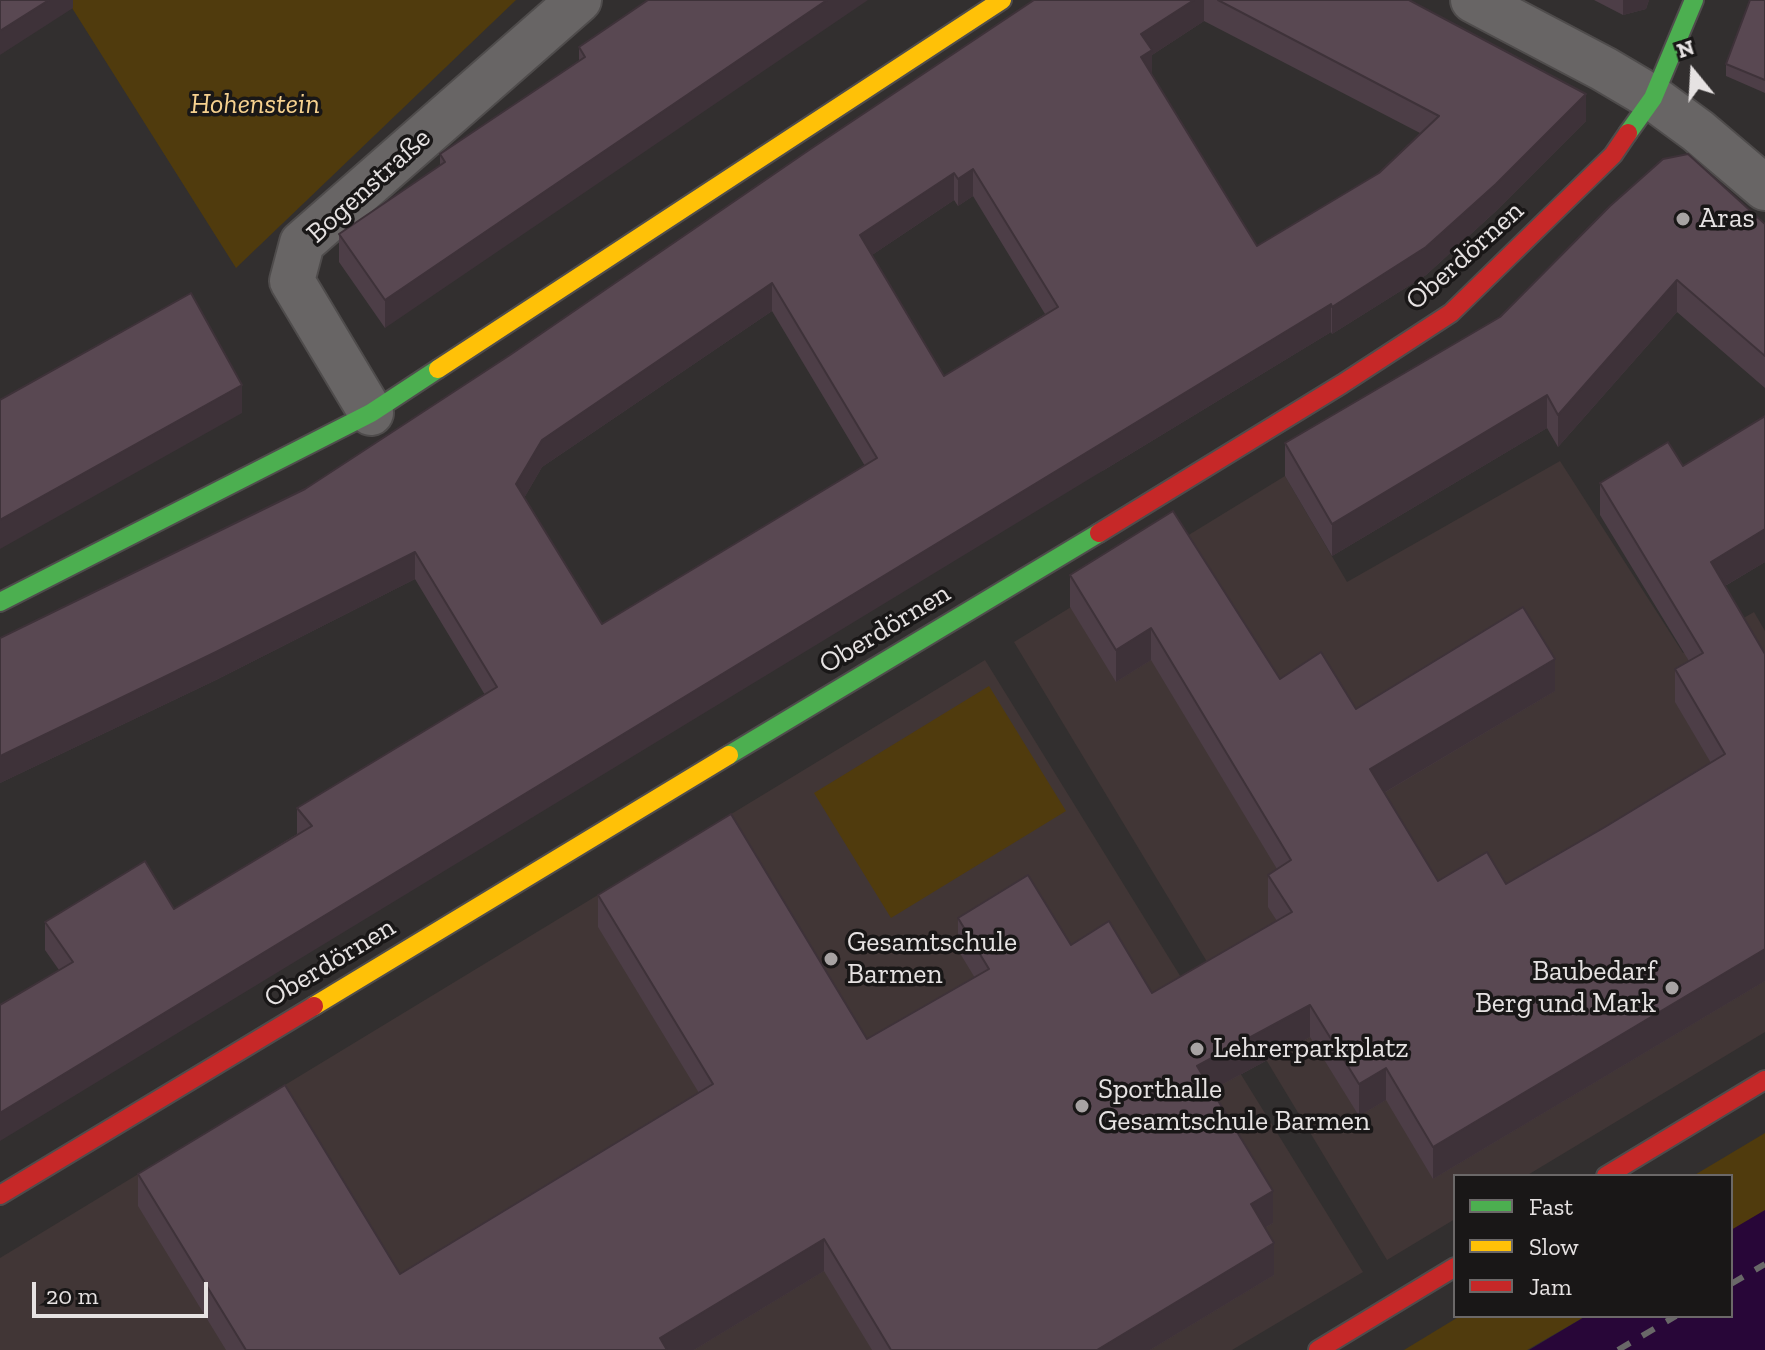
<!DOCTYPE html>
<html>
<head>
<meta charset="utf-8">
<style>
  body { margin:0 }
  #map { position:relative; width:1765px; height:1350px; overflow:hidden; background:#322f2f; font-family:"Zilla Slab",serif }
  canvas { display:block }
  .legend { position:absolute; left:1453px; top:1174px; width:280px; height:144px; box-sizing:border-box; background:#191717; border:2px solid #6b6868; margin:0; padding:10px 14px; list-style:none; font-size:24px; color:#e6e2e2 }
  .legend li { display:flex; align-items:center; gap:16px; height:40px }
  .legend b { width:40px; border:2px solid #6b6868 }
  .north { position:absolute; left:1653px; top:32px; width:80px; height:80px; -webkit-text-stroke:6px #191717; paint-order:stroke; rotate:342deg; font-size:22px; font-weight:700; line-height:32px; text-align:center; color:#e6e2e2 }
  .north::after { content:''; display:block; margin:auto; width:28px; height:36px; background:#e6e2e2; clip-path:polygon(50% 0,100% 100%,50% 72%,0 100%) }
  .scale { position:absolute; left:32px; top:1282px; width:176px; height:36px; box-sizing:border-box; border:4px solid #e6e2e2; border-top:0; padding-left:10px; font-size:24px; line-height:28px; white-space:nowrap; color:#e6e2e2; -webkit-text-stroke:6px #191717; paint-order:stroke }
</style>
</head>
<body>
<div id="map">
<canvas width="1765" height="1350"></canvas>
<ul class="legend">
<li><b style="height:10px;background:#4caf50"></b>Fast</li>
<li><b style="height:10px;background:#ffc107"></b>Slow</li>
<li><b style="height:10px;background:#c62828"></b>Jam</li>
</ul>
<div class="north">N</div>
<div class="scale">20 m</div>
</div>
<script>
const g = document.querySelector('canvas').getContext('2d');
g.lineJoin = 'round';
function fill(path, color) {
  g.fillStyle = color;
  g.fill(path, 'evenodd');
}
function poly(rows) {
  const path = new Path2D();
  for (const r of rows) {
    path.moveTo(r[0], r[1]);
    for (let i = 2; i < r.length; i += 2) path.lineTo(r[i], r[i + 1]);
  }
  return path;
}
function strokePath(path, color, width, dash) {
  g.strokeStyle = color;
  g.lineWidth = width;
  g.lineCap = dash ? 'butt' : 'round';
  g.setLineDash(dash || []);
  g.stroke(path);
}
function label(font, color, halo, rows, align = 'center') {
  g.font = font + ' "Zilla Slab",serif';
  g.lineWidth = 7;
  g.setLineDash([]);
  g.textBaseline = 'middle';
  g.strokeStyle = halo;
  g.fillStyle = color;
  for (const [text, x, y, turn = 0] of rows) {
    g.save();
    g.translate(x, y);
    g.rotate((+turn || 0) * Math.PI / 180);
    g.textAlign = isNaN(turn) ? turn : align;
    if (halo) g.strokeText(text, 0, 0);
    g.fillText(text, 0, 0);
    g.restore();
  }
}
const built = poly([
  [1560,461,1683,653,1754,612,1765,631,1765,1032,1526,1176,1455,1176,1455,1219,1387,1260,1014,642,1285,476,1347,582],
  [985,660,1363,1272,1232,1350,0,1350,0,1258]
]);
const green = poly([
  [67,0,516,0,236,268],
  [989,686,1066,811,891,918,814,793],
  [1765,1133,1765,1212,1731,1232,1731,1176,1693,1176],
  [1460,1316,1586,1316,1527,1350,1404,1350]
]);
const water = poly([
  [1765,1210,1765,1350,1529,1350,1586,1316,1731,1316,1731,1230]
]);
const street = poly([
  [1473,0,1604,69,1653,98,1698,131,1765,188],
  [371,413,292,281,302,243,579,0]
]);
const fast = poly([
  [1628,133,1653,98,1694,0],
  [0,602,371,413,438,369],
  [729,755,1099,533]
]);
const slow = poly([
  [438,369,1002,0],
  [314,1006,729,755]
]);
const jam = poly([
  [1099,533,1342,384,1451,313,1613,155,1628,133],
  [1606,1176,1765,1080],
  [0,1195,314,1006],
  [1318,1350,1455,1267]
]);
const rail = poly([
  [1731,1284,1765,1264],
  [1618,1350,1676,1316]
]);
const wall = poly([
  [648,0,385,328,339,262,339,234,440,165,440,154,579,62,579,47],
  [1034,0,1409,0,1586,121,1496,211,1426,275,1332,334,1331,332,1104,470,59,970,45,950,45,922,174,909,297,834,297,808,485,695,415,579,216,680,0,783,0,638,305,489,510,355],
  [1204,21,1420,133,1379,173,1257,246,1152,75,1152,55],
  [973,196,1045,314,944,376,872,255,954,200,958,206],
  [772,311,865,466,602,624,524,498,542,467],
  [1594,0,1649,0,1646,9,1623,15],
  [1765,0,1765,93,1726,76,1726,64],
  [1765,224,1765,388,1677,312,1558,447,1547,428,1332,556,1285,476,1285,443],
  [1683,466,1765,562,1725,586,1765,654,1765,981,1433,1179,1386,1100,1359,1116,1310,1037,1212,1090,1273,1223,1265,1228,1274,1275,1150,1350,872,1350,824,1271,694,1350,226,1350,138,1206,138,1174,400,1274,699,1093,598,927,598,895,867,1039,975,978,958,950,958,918,1071,945,1152,993,1277,921,1268,907,1268,875,1277,869,1151,660,1116,682,1070,607,1070,575,1280,679,1356,709,1555,691,1384,793,1438,881,1506,884,1605,827,1711,763,1675,702,1675,669,1689,661,1600,515,1600,483]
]);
const shadedWall = poly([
  [49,0,73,0,73,8,0,55,0,31],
  [827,0,868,0,385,328,385,300],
  [1194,0,1204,0,1204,21,1152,55,1152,77,1141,85,1141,34],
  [1623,0,1649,0,1646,9,1623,15],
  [1586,94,1586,121,1496,211,1426,275,1332,334,1332,307],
  [973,169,973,196,958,206,958,179],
  [954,173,954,200,860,263,860,235],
  [1677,280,1677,312,1558,447,1558,415],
  [772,283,772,311,542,467,516,512,516,484,542,440],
  [1331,304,1331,332,0,1141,0,1113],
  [242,385,242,413,0,549,0,520],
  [1547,395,1547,428,1332,556,1332,524],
  [1765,529,1765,562,1711,594,1711,562],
  [415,552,415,579,216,680,0,783,0,756],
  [1151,628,1151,660,1116,682,1116,650],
  [1555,659,1555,691,1370,801,1370,769],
  [1765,949,1765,981,1433,1179,1433,1147],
  [1310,1005,1310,1037,1197,1098,1197,1066],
  [1386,1068,1386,1100,1359,1116,1359,1084],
  [1273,1191,1273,1223,1251,1236,1251,1204],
  [824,1239,824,1271,694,1350,660,1350,660,1338],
  [1274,1243,1274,1275,1150,1350,1097,1350]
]);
const building = poly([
  [0,0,49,0,0,31,0,0],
  [648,0,827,0,385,300,339,234,445,162,440,154,585,57,579,47,648,0],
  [1034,0,1194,0,1141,34,1152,50,1141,57,1257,246,1379,173,1439,116,1218,0,1409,0,1586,94,1496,184,1426,247,1332,307,1331,304,0,1113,0,1005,73,962,45,922,145,861,174,909,312,826,297,808,497,687,415,552,216,652,0,756,0,638,305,489,510,355,812,148,1034,0],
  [973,169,1058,307,944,376,860,235,954,173,958,179,973,169],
  [772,283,877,458,602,624,516,484,542,440,772,283],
  [1750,0,1765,0,1765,80,1726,64,1750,0],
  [1688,154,1765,224,1765,356,1677,280,1558,415,1547,395,1332,524,1285,443,1500,317,1610,206,1663,159,1688,154],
  [191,293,242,385,0,520,0,400,191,293],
  [1765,416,1765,529,1711,562,1765,654,1765,949,1433,1147,1386,1068,1359,1084,1310,1005,1197,1066,1273,1191,1251,1204,1274,1243,1097,1350,891,1350,824,1239,660,1338,667,1350,246,1350,138,1174,285,1085,400,1274,713,1084,598,895,731,814,867,1039,989,969,958,918,1028,875,1071,945,1109,921,1152,993,1292,912,1268,875,1291,860,1151,628,1116,650,1070,575,1173,511,1280,679,1321,652,1356,709,1523,607,1555,659,1370,769,1438,881,1487,852,1506,884,1605,827,1725,754,1675,669,1703,653,1600,483,1668,442,1683,466,1765,416]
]);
const markers = [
  [1683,219,8,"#a7a3a3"],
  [831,959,8,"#a7a3a3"],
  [1672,988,8,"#a7a3a3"],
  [1197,1049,8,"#a7a3a3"],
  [1082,1106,8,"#a7a3a3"]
];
const parkNames = [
  ["Hohenstein",255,105]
];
const streetNames = [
  ["Bogenstraße",369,186,-42],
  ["Oberdörnen",1465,256,-42],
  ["Oberdörnen",885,629,-31],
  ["Oberdörnen",330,963,-31]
];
const poiNames = [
  ["Aras",1699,219],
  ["Gesamtschule",847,943],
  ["Barmen",847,975],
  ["Baubedarf",1656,972,"right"],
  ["Berg und Mark",1656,1004,"right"],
  ["Lehrerparkplatz",1213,1049],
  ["Sporthalle",1098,1090],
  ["Gesamtschule Barmen",1098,1122]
];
fill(built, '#413636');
fill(green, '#503b0d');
fill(water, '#280638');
strokePath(street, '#4f4c4c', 48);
strokePath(fast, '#4f4c4c', 22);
strokePath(slow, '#4f4c4c', 22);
strokePath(jam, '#4f4c4c', 22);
strokePath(street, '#686565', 44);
strokePath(fast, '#4caf50', 18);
strokePath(slow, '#ffc107', 18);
strokePath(jam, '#c62828', 18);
strokePath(rail, '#696868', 6, [14, 14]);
fill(wall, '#4d3e47');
fill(shadedWall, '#3e3239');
fill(building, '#594852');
strokePath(building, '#3e3239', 2);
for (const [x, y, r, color] of markers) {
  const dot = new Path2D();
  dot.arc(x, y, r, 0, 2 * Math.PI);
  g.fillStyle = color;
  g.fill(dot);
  strokePath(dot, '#191717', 3);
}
label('italic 28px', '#f6d18f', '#191717', parkNames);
label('28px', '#e6e2e2', '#191717', streetNames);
label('28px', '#e6e2e2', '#191717', poiNames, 'left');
</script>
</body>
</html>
